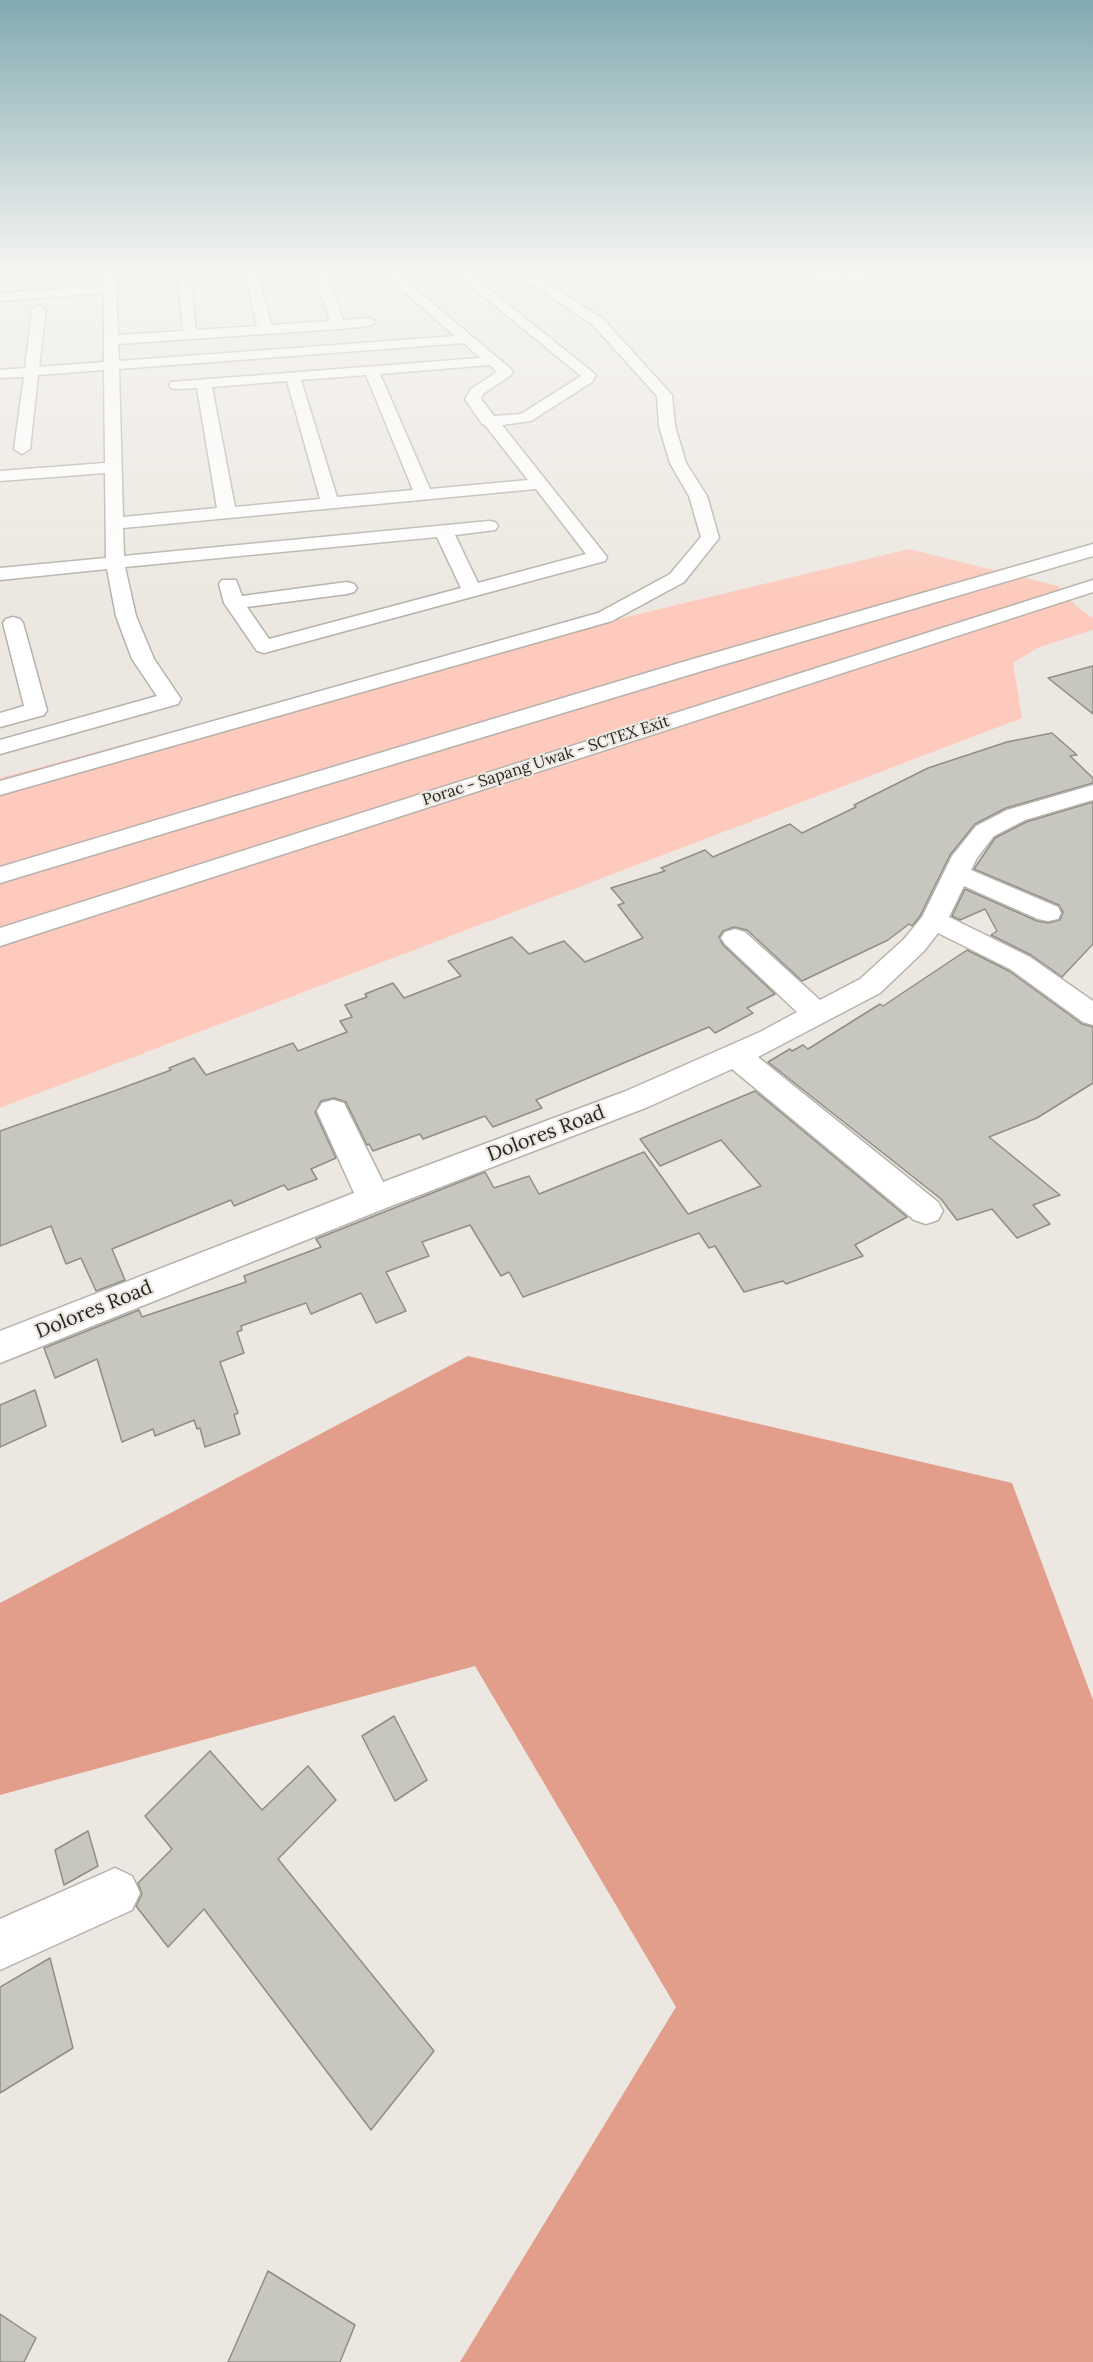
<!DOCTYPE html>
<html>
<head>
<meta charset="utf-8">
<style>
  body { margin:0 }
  canvas { display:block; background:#ece8e1 }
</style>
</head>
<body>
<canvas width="1093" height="2362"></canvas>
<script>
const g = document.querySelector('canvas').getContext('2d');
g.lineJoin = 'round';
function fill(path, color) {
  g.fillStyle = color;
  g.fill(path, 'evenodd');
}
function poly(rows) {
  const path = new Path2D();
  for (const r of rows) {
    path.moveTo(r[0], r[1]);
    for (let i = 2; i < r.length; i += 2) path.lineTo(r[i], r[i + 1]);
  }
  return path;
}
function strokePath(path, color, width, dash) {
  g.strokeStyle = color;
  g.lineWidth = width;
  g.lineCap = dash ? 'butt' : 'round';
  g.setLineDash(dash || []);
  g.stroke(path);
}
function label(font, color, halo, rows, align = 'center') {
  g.font = font + ' Lora,serif';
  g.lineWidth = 4.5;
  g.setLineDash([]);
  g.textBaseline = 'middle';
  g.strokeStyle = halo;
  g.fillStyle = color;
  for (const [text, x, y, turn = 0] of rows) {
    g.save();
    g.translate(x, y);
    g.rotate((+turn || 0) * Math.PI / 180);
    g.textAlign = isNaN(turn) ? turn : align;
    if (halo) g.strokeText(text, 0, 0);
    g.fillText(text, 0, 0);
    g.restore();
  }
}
const green = poly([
  [909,549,1058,586,1076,606,1093,618,1093,630,1037,648,1013,663,1022,718,0,1108,0,778,340,686]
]);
const forest = poly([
  [468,1356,1012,1483,1093,1700,1093,2362,460,2362,676,2007,475,1666,0,1795,0,1603]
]);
const building = poly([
  [1093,666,1093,714,1048,678,1093,666],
  [1052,733,1077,755,1070,756,1093,778,1093,783,1006,808,975,824,950,855,920,916,912,926,909,924,888,940,802,981,747,930,734,927,723,931,719,937,723,945,775,994,747,1008,753,1013,715,1033,709,1027,536,1100,542,1108,493,1127,485,1116,423,1139,420,1134,373,1151,369,1144,367,1145,346,1102,334,1098,321,1101,315,1112,336,1158,311,1169,317,1179,288,1190,284,1185,234,1206,231,1200,112,1249,125,1280,96,1291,81,1258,66,1264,51,1226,0,1246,0,1131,114,1091,171,1070,169,1068,194,1058,206,1075,293,1043,298,1051,347,1032,340,1021,352,1017,345,1005,367,997,365,994,393,983,404,998,461,976,448,961,512,937,529,954,564,941,585,962,643,938,618,905,624,903,611,888,665,871,661,868,705,850,713,857,790,824,802,833,856,807,854,805,928,768,1007,742,1052,733],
  [1093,802,1093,944,1062,977,1031,955,991,935,997,931,985,909,960,920,952,916,965,889,1037,921,1048,923,1060,920,1063,912,1059,905,974,869,995,838,1026,822,1093,802],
  [967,950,1009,971,1082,1024,1093,1027,1093,1083,1037,1118,989,1137,1060,1195,1033,1205,1050,1224,1017,1238,992,1209,957,1220,941,1199,768,1062,790,1049,792,1051,803,1045,808,1049,880,1004,883,1006,967,950],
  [755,1091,907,1217,855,1245,863,1256,786,1284,783,1281,744,1292,715,1246,709,1248,699,1233,523,1297,509,1272,501,1276,470,1225,422,1242,429,1256,386,1272,406,1311,376,1323,361,1293,311,1314,306,1303,241,1326,242,1330,237,1332,244,1353,220,1362,238,1413,234,1415,240,1434,205,1447,200,1428,197,1429,194,1420,155,1436,153,1429,122,1442,97,1359,55,1378,44,1348,139,1310,142,1317,246,1282,244,1276,321,1247,316,1239,485,1172,494,1188,529,1176,539,1194,644,1152,688,1214,761,1186,721,1140,660,1166,640,1139,755,1091],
  [35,1390,46,1426,0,1447,0,1405,35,1390],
  [394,1716,427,1780,395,1801,362,1736,394,1716],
  [210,1751,262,1810,308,1766,336,1800,278,1859,434,2051,371,2130,204,1909,168,1947,136,1906,142,1894,138,1883,172,1849,145,1816,210,1751],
  [88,1831,98,1866,64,1885,55,1850,88,1831],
  [50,1958,73,2048,0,2093,0,1987,50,1958],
  [268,2271,355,2325,340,2362,228,2362,268,2271],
  [0,2314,36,2338,24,2362,0,2362,0,2314]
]);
const minor = poly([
  [104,267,116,267,118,335,183,331,177,267,189,267,196,330,257,326,246,274,231,275,225,271,227,268,239,267,324,267,343,320,369,318,376,322,369,326,338,329,118,344,119,361,455,336,376,267,389,267,511,369,513,372,511,375,483,394,481,399,494,416,521,414,581,376,448,267,461,267,596,375,592,382,531,421,502,425,607,557,605,561,264,653,257,651,224,603,219,584,222,580,236,580,242,596,347,582,354,584,357,588,354,592,347,594,247,607,269,639,461,588,437,537,125,567,136,616,154,659,181,699,178,704,0,754,0,740,157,696,132,659,116,616,107,569,0,580,0,568,106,558,105,473,0,481,0,471,105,463,104,370,38,375,30,449,22,454,14,449,24,377,0,378,0,370,25,368,32,310,39,306,46,310,39,367,104,362,104,293,0,301,0,293,104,286,104,267],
  [312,267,330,321,271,325,258,273,306,271,312,267],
  [464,343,480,358,171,382,169,385,171,388,176,389,197,388,217,508,123,517,119,369,464,343],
  [490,365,497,372,471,389,465,399,482,424,485,425,528,480,430,489,380,374,490,365],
  [366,375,413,490,337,497,301,380,366,375],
  [287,381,320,499,235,507,212,387,287,381],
  [536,489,586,554,478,583,455,535,495,530,498,526,495,522,489,521,124,556,123,528,536,489],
  [506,267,520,267,602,318,672,395,675,426,686,463,707,496,719,538,684,582,612,621,0,795,0,781,598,613,670,574,701,537,689,496,670,463,659,426,657,396,592,324,506,267],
  [665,267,777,268,847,274,898,267,928,267,922,271,847,282,777,276,688,275,667,270,665,267],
  [1093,544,1093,556,702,671,0,883,0,867,686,661,1093,544],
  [13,617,20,619,23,623,47,710,44,715,0,727,0,713,24,706,3,623,6,619,13,617],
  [1093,785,1093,800,1025,820,994,836,977,858,971,870,1058,907,1061,913,1058,919,1048,921,1038,919,964,886,949,917,1030,957,1093,1001,1093,1025,1083,1022,1010,969,938,933,924,951,880,993,758,1057,938,1202,943,1211,938,1220,926,1224,914,1220,732,1069,648,1107,386,1208,0,1363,0,1331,354,1193,317,1111,322,1103,333,1100,344,1103,383,1182,626,1091,760,1032,797,1012,725,944,721,938,725,932,735,929,745,932,820,1000,860,979,904,939,922,917,952,856,976,826,1007,810,1093,785],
  [115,1868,132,1876,140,1893,132,1910,0,1970,0,1919,115,1868]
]);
const major = poly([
  [1093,580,1093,592,0,946,0,928,1093,580]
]);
const farStreetnames = [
  ["Porac - Sapang Uwak - SCTEX Exit",546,761,-18]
];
const streetNames = [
  ["Dolores Road",546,1134,-21],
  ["Dolores Road",94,1310,-22]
];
fill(green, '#fdcabd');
fill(forest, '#e29d8b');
fill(building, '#c7c6bf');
strokePath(building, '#8f8e87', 1.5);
strokePath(minor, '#b6b2ab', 3);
strokePath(major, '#b6b2ab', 3);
fill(minor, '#fff');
fill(major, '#fff');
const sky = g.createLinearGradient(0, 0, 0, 598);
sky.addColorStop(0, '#82aab1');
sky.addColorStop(0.45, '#f6f5f2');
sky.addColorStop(1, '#f6f5f200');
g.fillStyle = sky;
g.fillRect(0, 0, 1093, 598);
label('16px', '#282724', '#ece8e1', farStreetnames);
label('20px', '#282724', '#ece8e1', streetNames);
</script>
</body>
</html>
